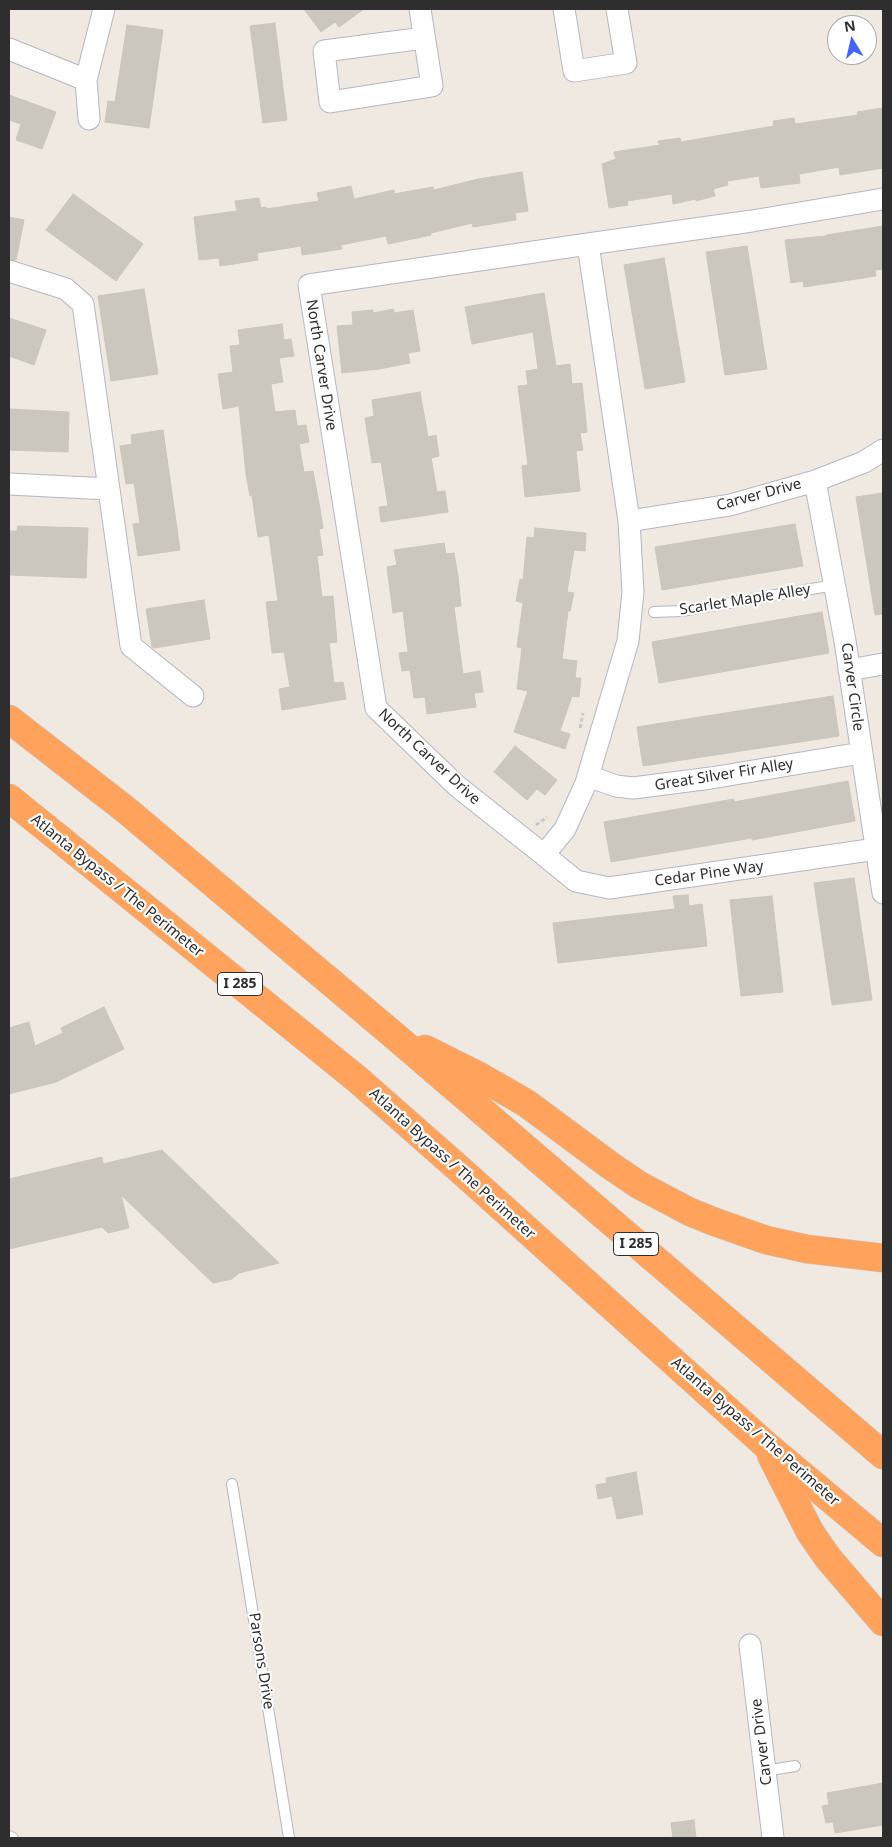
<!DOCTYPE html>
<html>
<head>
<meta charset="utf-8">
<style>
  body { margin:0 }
  #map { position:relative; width:892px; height:1847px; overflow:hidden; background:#efe9e1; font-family:"Noto Sans",sans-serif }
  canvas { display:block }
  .frame { position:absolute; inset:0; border:10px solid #2e2e2e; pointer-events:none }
  .north { position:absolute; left:827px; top:15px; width:50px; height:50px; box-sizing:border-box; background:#fff; border:1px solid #ababab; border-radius:50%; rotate:351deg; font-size:14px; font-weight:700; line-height:20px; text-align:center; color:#2e2e2e }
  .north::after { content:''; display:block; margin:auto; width:18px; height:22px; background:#4264fb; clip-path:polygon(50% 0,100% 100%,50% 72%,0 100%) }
</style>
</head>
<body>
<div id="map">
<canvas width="892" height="1847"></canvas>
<div class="frame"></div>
<div class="north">N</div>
</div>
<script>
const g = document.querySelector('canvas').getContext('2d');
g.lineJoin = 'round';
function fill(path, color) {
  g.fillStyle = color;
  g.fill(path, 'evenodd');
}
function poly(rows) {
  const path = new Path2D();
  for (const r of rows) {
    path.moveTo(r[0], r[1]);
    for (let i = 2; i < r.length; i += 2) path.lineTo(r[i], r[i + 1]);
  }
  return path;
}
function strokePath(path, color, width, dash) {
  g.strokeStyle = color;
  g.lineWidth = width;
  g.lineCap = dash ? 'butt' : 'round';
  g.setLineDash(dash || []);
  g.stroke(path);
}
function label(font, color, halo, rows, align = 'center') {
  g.font = font + ' "Noto Sans",sans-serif';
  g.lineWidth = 4.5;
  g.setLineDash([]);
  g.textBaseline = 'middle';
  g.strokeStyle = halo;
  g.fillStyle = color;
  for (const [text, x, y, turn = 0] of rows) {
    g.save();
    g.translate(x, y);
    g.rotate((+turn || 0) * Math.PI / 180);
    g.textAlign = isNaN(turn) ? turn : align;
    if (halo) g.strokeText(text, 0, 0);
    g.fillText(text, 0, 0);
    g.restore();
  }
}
const building = poly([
  [304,9,364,9,339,27,335,22,321,32,304,9],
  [275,23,287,120,263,123,250,26,275,23],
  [127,25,163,30,149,128,105,122,108,101,115,102,127,25],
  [9,95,56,112,42,149,16,140,21,124,9,120,9,95],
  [883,108,883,168,840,175,839,167,799,174,800,183,761,188,759,176,727,181,728,185,713,189,715,196,696,201,696,199,673,204,672,194,627,201,628,205,609,208,602,164,616,159,614,152,660,145,658,141,680,138,681,142,774,126,773,121,794,118,795,124,858,115,857,112,883,108],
  [522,172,528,211,515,213,516,220,473,227,472,223,431,233,431,235,388,244,386,236,341,245,342,249,302,255,301,246,257,253,258,260,234,264,220,266,219,258,199,260,194,217,237,211,235,201,259,198,261,208,266,207,266,209,319,201,317,193,351,186,354,199,394,190,394,194,433,187,434,190,478,179,522,172],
  [73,194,143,244,116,281,46,230,73,194],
  [9,217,24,220,16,260,9,259,9,217],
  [883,226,883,269,875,270,876,276,804,287,803,281,791,283,785,240,826,236,827,235,883,226],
  [747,246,767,369,725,375,706,252,747,246],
  [664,258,685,382,645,389,624,265,664,258],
  [144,289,158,374,111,381,98,296,144,289],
  [544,293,556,366,570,364,572,384,582,383,587,432,580,433,583,450,576,451,580,491,525,497,522,466,528,465,518,386,528,385,526,371,538,369,533,332,472,344,465,307,544,293],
  [393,309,394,313,413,310,420,351,408,353,410,363,379,369,342,373,337,326,353,325,352,312,373,310,373,313,393,309],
  [9,318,46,330,34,365,9,356,9,318],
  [282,324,284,340,291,339,294,356,279,358,283,382,271,384,275,412,295,410,297,426,306,425,309,442,299,444,304,472,313,471,320,509,323,528,319,529,323,555,317,556,322,597,333,596,337,642,329,643,334,683,343,682,346,699,282,710,279,689,290,687,284,652,272,653,266,602,278,601,269,535,258,537,252,495,250,496,246,474,239,406,223,409,218,374,233,372,230,346,240,345,238,330,282,324],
  [420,392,428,437,436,435,439,456,431,458,437,492,445,491,448,512,381,522,379,507,388,506,381,462,372,463,365,418,374,416,372,400,420,392],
  [9,409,69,412,68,452,9,450,9,409],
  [163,430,180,550,138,556,133,524,140,523,134,483,126,484,120,446,132,444,131,435,163,430],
  [883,493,883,614,875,615,856,497,883,493],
  [795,524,803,566,662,590,655,547,795,524],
  [18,526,88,528,86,578,9,575,9,531,17,531,18,526],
  [535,528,586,533,585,551,574,550,567,592,574,593,570,611,568,611,562,659,577,661,575,678,581,678,579,697,572,696,560,731,570,734,565,749,514,732,528,691,517,689,522,648,517,647,523,603,516,601,520,579,523,580,527,537,534,538,535,528],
  [444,543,446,554,454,553,458,576,461,606,454,607,463,674,480,671,483,692,474,693,476,707,427,714,425,697,414,698,410,670,402,671,399,653,408,652,403,611,393,613,387,567,397,565,394,550,444,543],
  [204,600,210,639,154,648,152,647,146,609,204,600],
  [822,612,829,653,659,683,652,642,822,612],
  [833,696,839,736,643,766,637,727,833,696],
  [515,746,557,780,545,795,537,789,527,800,494,772,515,746],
  [848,781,855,821,752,840,752,838,611,862,604,822,734,799,734,802,848,781],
  [854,878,872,1000,832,1005,814,883,854,878],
  [688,895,689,906,702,904,707,946,558,963,553,923,675,909,673,896,688,895],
  [772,896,783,992,741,996,730,900,772,896],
  [104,1007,124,1049,56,1082,9,1094,9,1028,29,1022,35,1046,63,1033,61,1028,104,1007],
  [162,1150,279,1263,239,1273,232,1279,213,1283,121,1195,129,1228,108,1233,102,1227,9,1249,9,1179,102,1157,103,1164,162,1150],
  [636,1472,643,1514,617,1519,612,1496,598,1499,596,1485,607,1483,606,1478,636,1472],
  [883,1783,883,1825,835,1833,833,1822,826,1823,822,1806,829,1805,827,1793,883,1783],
  [694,1820,696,1838,673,1838,671,1823,694,1820]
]);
const path = poly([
  [580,728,583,713],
  [536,825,547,817]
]);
const lane = poly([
  [654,612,681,611,835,585],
  [232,1484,289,1838],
  [765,1771,795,1766],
  [9,1836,13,1838]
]);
const street = poly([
  [420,9,432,86,330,102,324,51,424,38],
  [564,9,574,71,626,63,617,9],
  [9,49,86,80,104,9],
  [86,80,89,119],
  [588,244,629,521,633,592,628,641,586,783,565,829,544,855,457,786,376,708,309,285,588,244,752,221,883,199],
  [9,271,66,289,83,304,131,646,193,696],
  [815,481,845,641,883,893],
  [9,484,109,489],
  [629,521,730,505,815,481,864,462,883,450],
  [849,670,883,664],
  [588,776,616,786,633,788,711,778,861,753],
  [544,855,576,881,609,888,883,848],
  [750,1645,773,1838]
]);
const highway = poly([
  [9,719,126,810,390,1032,883,1455],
  [9,798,357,1079,466,1175,766,1445,883,1543],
  [425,1049,479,1076,526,1103,611,1166,639,1185,690,1212,715,1222,766,1240,807,1249,883,1258],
  [771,1455,810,1532,828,1558,883,1622]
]);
const shields = [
  [240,984,45],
  [636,1244,45]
];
const shieldNames = [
  ["I 285",240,984],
  ["I 285",636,1244]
];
const streetNames = [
  ["North Carver Drive",321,365,81],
  ["Carver Drive",759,495,-15],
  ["Scarlet Maple Alley",745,600,-9],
  ["Carver Circle",852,687,82],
  ["North Carver Drive",429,757,43],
  ["Great Silver Fir Alley",724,775,-9],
  ["Cedar Pine Way",709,874,-8],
  ["Atlanta Bypass / The Perimeter",117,886,39],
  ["Atlanta Bypass / The Perimeter",452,1164,42],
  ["Atlanta Bypass / The Perimeter",755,1432,41],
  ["Parsons Drive",261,1661,81],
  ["Carver Drive",762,1742,-97]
];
fill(building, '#cbc7bf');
strokePath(building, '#cbc5ba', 1);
strokePath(lane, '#b4b7c1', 12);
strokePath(street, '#b4b7c1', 23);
strokePath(highway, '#c9c9c9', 29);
strokePath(path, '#c9c9c9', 3, [4, 2.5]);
strokePath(lane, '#fff', 10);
strokePath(street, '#fff', 21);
strokePath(highway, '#ffa35c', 28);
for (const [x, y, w] of shields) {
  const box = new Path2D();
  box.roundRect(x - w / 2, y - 11.5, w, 23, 4);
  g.fillStyle = '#fff';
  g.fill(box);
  strokePath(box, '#2e2e2e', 1);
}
label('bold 14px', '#2e2e2e', null, shieldNames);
label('15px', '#2e2e2e', '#fff', streetNames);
</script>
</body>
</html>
